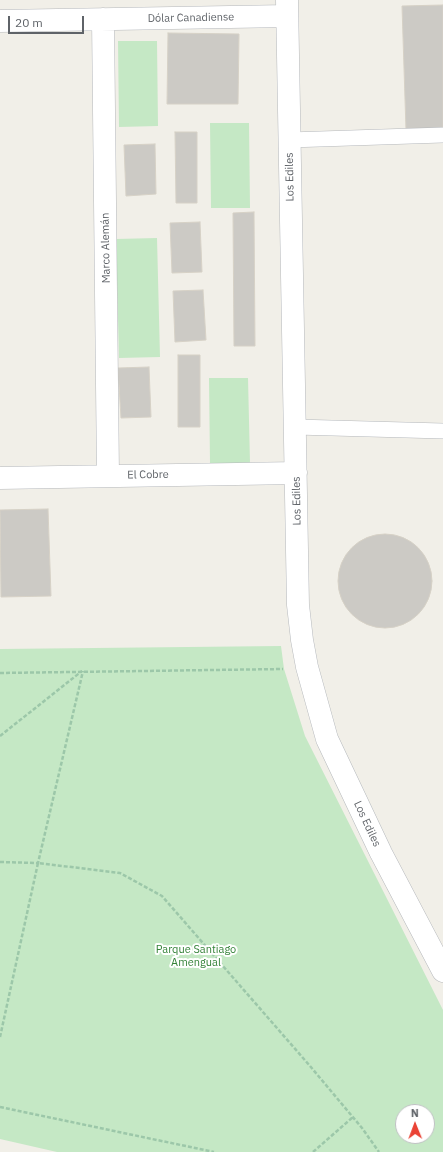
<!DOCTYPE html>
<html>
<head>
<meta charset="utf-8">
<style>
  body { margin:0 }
  #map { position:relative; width:443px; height:1152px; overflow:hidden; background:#f1efe8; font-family:"IBM Plex Sans",sans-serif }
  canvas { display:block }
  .north { position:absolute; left:395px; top:1104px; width:40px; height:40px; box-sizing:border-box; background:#fff; border:1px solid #bfc1c3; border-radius:50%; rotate:359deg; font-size:11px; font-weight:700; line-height:16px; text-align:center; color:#5f6368 }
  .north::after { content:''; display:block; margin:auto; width:14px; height:18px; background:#ea4335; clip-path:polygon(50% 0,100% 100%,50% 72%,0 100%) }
  .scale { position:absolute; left:8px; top:16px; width:76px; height:18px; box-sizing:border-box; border:2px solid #5f6368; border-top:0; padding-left:5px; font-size:12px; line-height:14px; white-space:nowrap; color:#5f6368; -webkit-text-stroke:3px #fff; paint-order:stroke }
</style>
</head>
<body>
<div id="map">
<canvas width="443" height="1152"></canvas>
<div class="north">N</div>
<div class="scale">20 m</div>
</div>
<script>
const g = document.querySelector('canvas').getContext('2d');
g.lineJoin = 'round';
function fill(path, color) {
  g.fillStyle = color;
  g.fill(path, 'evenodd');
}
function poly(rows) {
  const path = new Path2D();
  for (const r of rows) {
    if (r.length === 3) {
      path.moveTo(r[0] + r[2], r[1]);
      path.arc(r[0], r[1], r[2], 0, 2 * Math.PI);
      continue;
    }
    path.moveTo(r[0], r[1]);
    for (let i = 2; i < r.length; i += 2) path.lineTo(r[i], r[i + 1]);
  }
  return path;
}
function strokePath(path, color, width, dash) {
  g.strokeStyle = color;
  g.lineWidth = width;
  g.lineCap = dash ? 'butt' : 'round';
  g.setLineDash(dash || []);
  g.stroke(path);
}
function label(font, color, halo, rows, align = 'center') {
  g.font = font + ' "IBM Plex Sans",sans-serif';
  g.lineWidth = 4;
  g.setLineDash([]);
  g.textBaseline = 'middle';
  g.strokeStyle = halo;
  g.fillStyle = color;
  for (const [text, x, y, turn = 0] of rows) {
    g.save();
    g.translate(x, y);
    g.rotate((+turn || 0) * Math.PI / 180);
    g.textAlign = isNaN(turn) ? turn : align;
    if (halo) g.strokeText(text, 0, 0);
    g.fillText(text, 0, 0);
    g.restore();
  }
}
const green = poly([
  [118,41,157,41,158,126,119,127],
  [210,123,249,123,250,208,211,208],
  [157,238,160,357,119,358,116,239],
  [209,378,248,378,250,463,210,463],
  [281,646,284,669,305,736,443,1010,443,1152,57,1152,0,1139,0,649],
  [403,1112,427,1112,427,1136,403,1136]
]);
const building = poly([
  [443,5,443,129,406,130,402,6,443,5],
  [168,33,239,34,238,104,167,104,168,33],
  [175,132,197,132,197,203,176,203,175,132],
  [155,144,156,194,126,196,124,145,155,144],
  [254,212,255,346,234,346,233,213,254,212],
  [200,222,202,272,172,273,170,223,200,222],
  [203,290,206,340,175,342,173,291,203,290],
  [178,355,200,355,200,427,178,427,178,355],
  [149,367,151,417,121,418,118,368,149,367],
  [48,509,51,596,1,597,0,510,48,509],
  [385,581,47]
]);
const path = poly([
  [0,673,283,669],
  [0,736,82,671],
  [0,862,38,863,83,671],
  [0,1037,38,863,120,873,162,896,310,1066,362,1128,379,1152],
  [0,1107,214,1152],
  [313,1152,353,1117]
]);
const lane = poly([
  [289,140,443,135],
  [295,427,443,431]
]);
const street = poly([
  [287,0,298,605,302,640,307,667,327,739,381,853,443,971],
  [103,19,108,476],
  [0,21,287,16],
  [0,478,296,473]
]);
const streetNames = [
  ["Dólar Canadiense",191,18,-1],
  ["Los Ediles",290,177,-91],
  ["Marco Alemán",106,248,-91],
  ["El Cobre",148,475,-1],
  ["Los Ediles",297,501,-91],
  ["Los Ediles",367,824,65]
];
const parkNames = [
  ["Parque Santiago",196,950],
  ["Amengual",196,963]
];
fill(green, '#c5e8c5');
fill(building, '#cccac5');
strokePath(building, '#d6d1c6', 1);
strokePath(lane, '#b5b8bc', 16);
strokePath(street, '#b5b8bc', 23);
strokePath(path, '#9cc7a9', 2.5, [4, 2]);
strokePath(lane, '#fff', 15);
strokePath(street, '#fff', 22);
label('11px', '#5f6368', '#fff', streetNames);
label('11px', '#348238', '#fff', parkNames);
</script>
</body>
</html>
